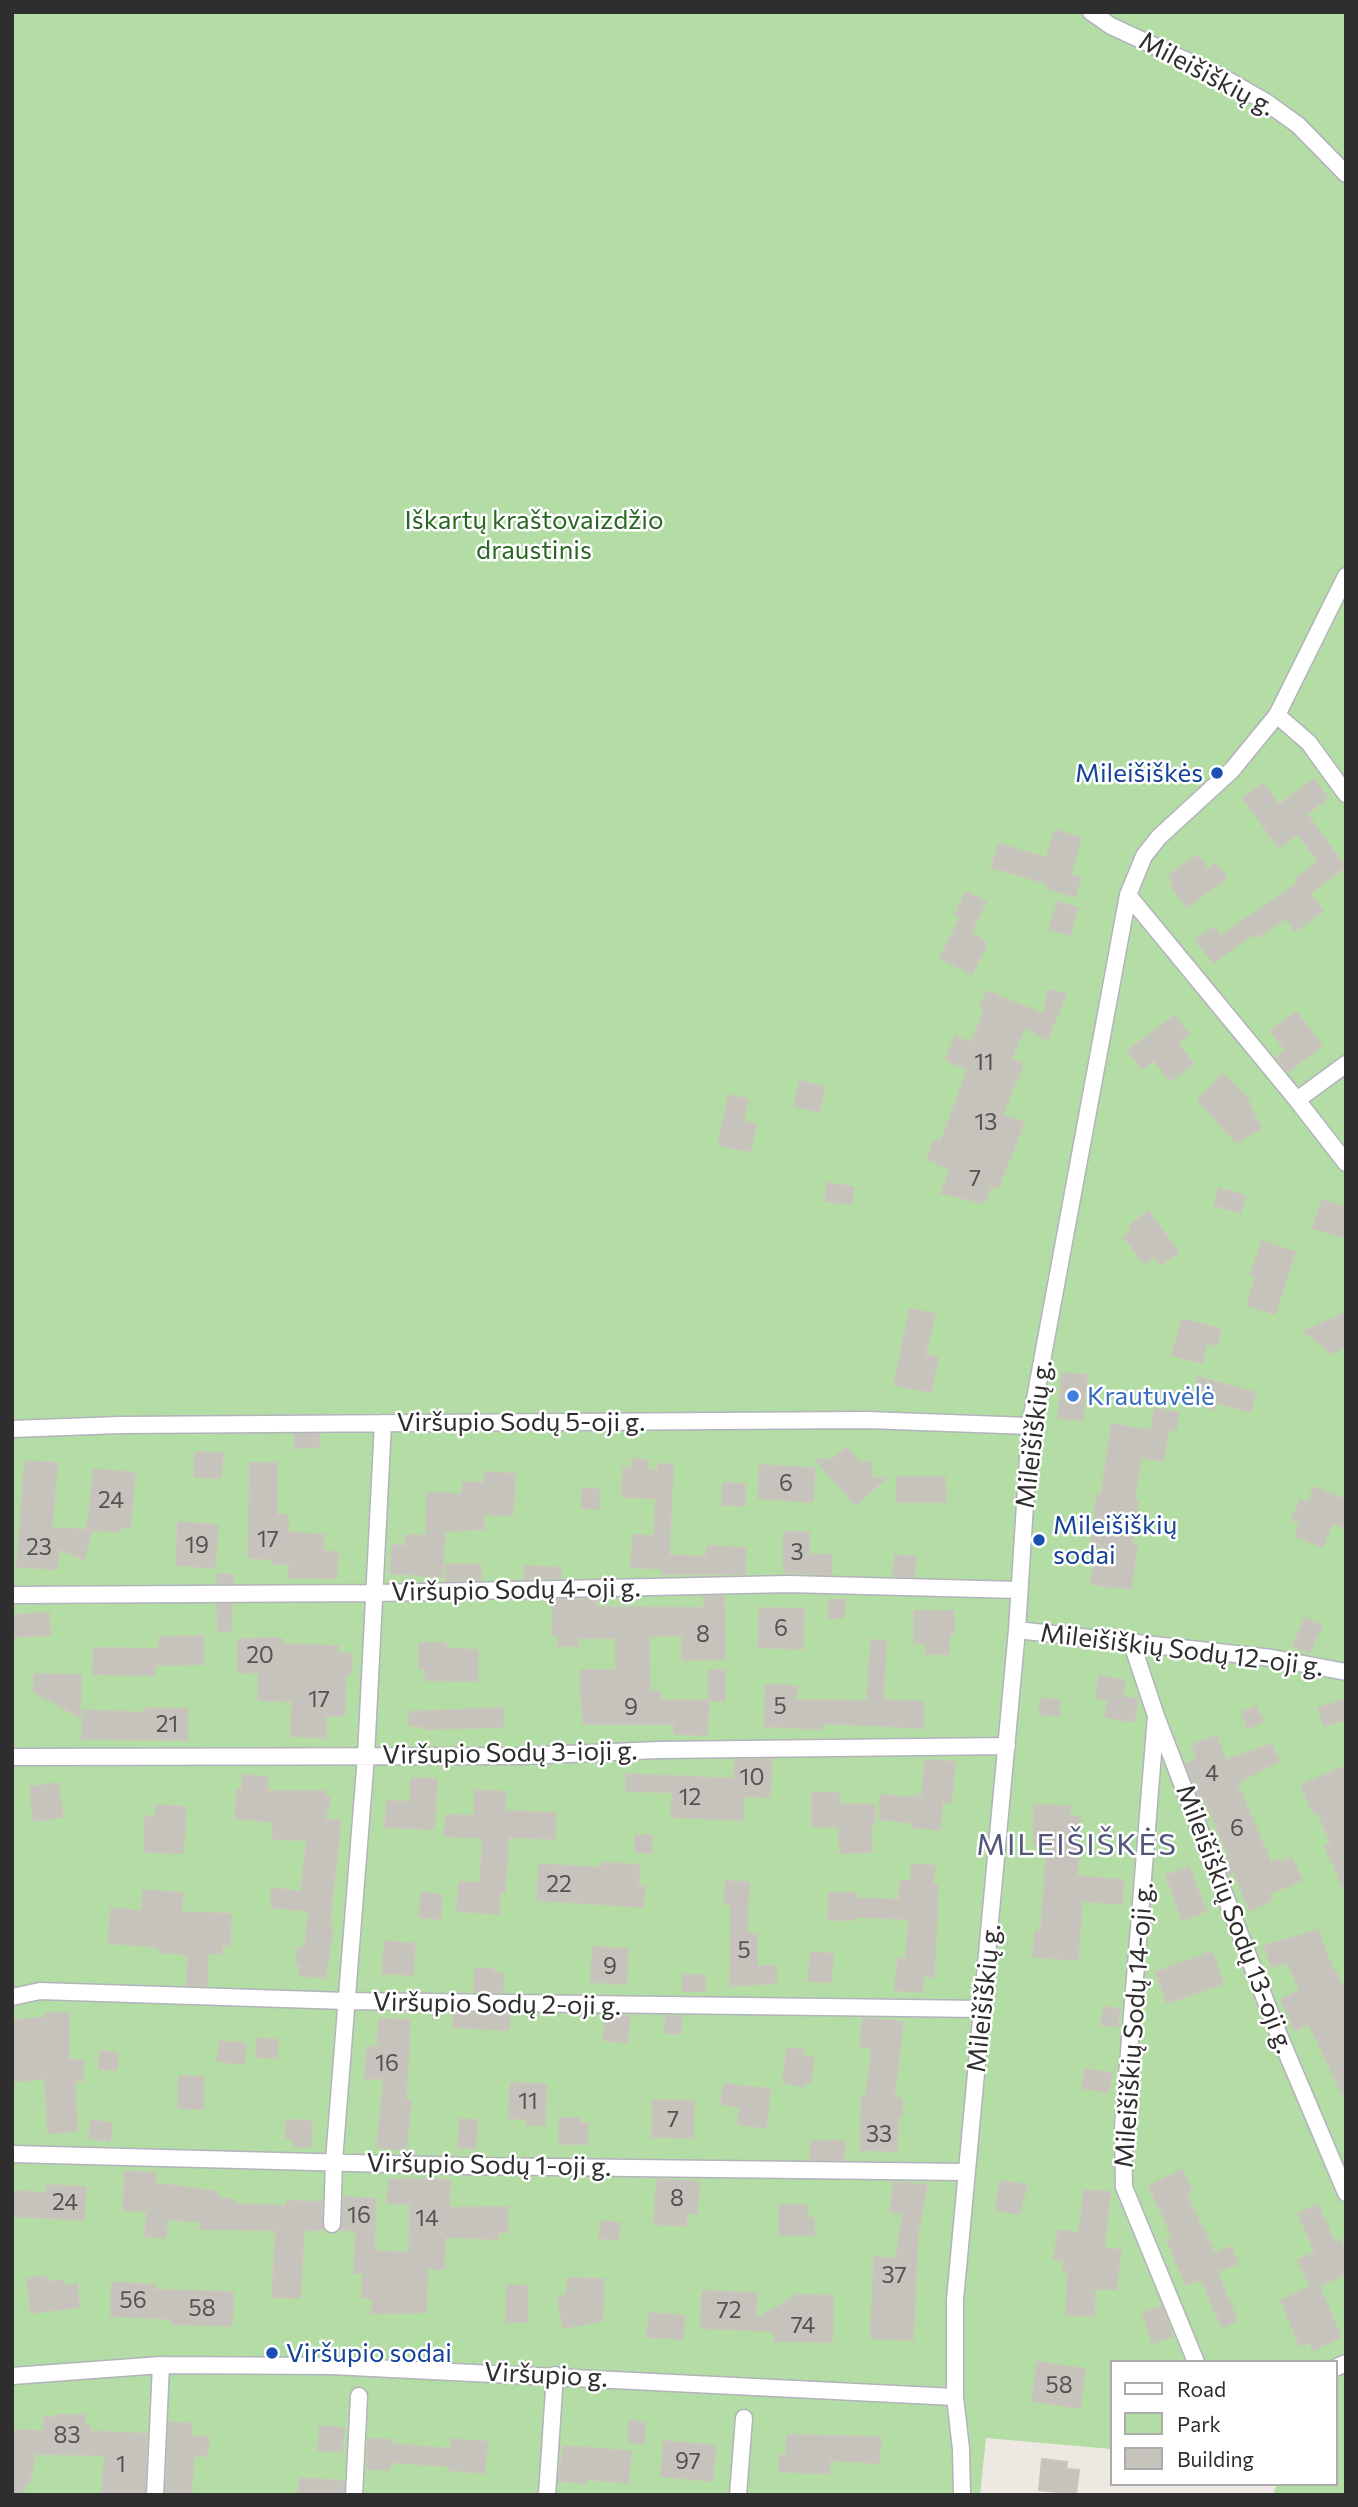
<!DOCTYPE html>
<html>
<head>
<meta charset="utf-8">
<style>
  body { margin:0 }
  #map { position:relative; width:1358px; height:2507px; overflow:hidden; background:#ede9e2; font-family:Commissioner,sans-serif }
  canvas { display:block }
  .frame { position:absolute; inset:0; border:14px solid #2e2e2e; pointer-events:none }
  .legend { position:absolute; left:1110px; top:2360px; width:228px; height:126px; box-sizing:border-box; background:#fff; border:2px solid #ababab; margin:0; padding:9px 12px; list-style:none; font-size:21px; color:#2e2e2e }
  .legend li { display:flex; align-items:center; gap:14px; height:35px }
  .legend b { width:35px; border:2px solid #ababab }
</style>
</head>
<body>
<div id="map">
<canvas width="1358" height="2507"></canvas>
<div class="frame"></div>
<ul class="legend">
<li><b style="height:9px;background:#fff"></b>Road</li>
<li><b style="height:19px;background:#b3dda5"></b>Park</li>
<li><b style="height:19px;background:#c6c3bd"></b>Building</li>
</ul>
</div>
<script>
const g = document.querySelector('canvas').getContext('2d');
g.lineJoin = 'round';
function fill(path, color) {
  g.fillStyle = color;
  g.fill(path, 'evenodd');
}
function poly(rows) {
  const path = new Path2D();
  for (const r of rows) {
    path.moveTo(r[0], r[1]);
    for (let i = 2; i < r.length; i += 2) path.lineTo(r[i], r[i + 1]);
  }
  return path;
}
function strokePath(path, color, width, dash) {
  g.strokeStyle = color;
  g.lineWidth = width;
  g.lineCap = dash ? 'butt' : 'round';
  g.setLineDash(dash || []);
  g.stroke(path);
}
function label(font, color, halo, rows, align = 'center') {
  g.font = font + ' Commissioner,sans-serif';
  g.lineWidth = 5;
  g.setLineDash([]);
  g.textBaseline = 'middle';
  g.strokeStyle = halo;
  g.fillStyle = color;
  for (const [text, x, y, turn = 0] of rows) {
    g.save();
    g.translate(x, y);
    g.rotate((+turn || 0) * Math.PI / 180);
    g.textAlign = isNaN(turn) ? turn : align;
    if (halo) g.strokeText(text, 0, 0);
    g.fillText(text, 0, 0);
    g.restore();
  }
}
const green = poly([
  [12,12,1346,12,1346,2495,1273,2495,1277,2484,1335,2484,1335,2362,1111,2362,1111,2449,986,2438,980,2495,12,2495]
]);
const building = poly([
  [1314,779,1328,798,1307,814,1345,867,1310,893,1323,911,1295,931,1286,918,1256,938,1253,934,1213,963,1196,940,1214,927,1221,936,1298,883,1295,879,1318,862,1298,834,1279,848,1243,798,1263,783,1279,805,1314,779],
  [1055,830,1081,838,1070,875,1081,878,1075,897,1047,888,1048,884,991,867,999,844,1046,858,1055,830],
  [1198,855,1208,869,1216,864,1227,878,1187,907,1170,885,1174,882,1169,875,1198,855],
  [966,892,986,902,971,932,987,944,972,974,940,958,960,918,955,915,966,892],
  [1058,902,1078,908,1070,935,1049,929,1058,902],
  [1048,990,1066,994,1047,1040,1025,1027,1011,1059,1023,1064,1002,1115,1024,1123,998,1188,991,1186,984,1203,941,1193,951,1169,927,1159,935,1139,941,1141,968,1069,946,1060,955,1036,971,1043,985,1009,980,1007,987,991,1044,1015,1048,990],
  [1296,1012,1322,1046,1288,1072,1276,1058,1286,1051,1271,1031,1296,1012],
  [1175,1016,1189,1035,1178,1043,1193,1064,1170,1081,1154,1060,1142,1069,1128,1050,1175,1016],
  [1223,1074,1247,1098,1261,1129,1236,1142,1198,1100,1223,1074],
  [800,1081,825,1087,819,1112,794,1106,800,1081],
  [729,1095,748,1099,743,1121,756,1124,750,1151,718,1145,729,1095],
  [827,1183,854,1187,851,1204,825,1201,827,1183],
  [1219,1188,1246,1196,1240,1213,1214,1205,1219,1188],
  [1322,1200,1346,1208,1346,1238,1313,1228,1322,1200],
  [1148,1211,1179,1252,1161,1265,1154,1256,1144,1264,1124,1237,1132,1231,1129,1226,1148,1211],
  [1262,1241,1295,1252,1275,1314,1247,1305,1256,1277,1251,1275,1262,1241],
  [910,1309,935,1314,925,1355,938,1357,931,1392,894,1385,910,1309],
  [1346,1313,1346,1346,1333,1354,1304,1331,1346,1313],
  [1182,1319,1221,1329,1217,1345,1207,1343,1202,1363,1172,1355,1182,1319],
  [1062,1373,1087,1375,1083,1420,1058,1418,1062,1373],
  [1198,1377,1256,1393,1250,1412,1216,1402,1215,1409,1191,1402,1198,1377],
  [1155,1408,1179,1413,1176,1430,1169,1429,1163,1461,1141,1457,1134,1500,1138,1500,1132,1545,1137,1546,1131,1589,1091,1584,1097,1542,1091,1541,1097,1495,1101,1496,1112,1424,1151,1431,1155,1408],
  [295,1434,319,1434,319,1447,295,1448,295,1434],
  [846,1447,859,1462,871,1462,871,1478,886,1478,856,1505,815,1459,832,1460,846,1447],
  [195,1452,223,1453,221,1478,194,1477,195,1452],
  [632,1459,648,1460,648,1470,658,1471,658,1464,673,1465,669,1555,706,1557,707,1546,746,1548,745,1574,662,1574,663,1569,631,1567,633,1535,654,1536,656,1498,622,1497,623,1468,631,1469,632,1459],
  [25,1461,57,1463,52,1528,92,1530,84,1559,59,1549,57,1569,17,1567,25,1461],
  [250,1463,277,1463,277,1515,288,1515,288,1532,324,1535,323,1551,338,1552,336,1578,288,1578,290,1564,273,1564,273,1559,248,1558,250,1463],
  [760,1465,815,1468,813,1502,758,1498,760,1465],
  [94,1469,135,1473,130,1528,120,1527,119,1532,87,1529,94,1469],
  [485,1472,515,1474,513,1515,484,1514,484,1529,445,1531,442,1577,390,1573,392,1545,405,1546,406,1535,426,1536,427,1493,462,1494,463,1482,484,1483,485,1472],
  [897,1477,945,1477,946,1502,897,1502,897,1477],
  [723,1483,745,1484,745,1506,722,1505,723,1483],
  [1314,1487,1346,1500,1346,1529,1332,1523,1323,1547,1295,1536,1300,1523,1292,1520,1300,1500,1308,1503,1314,1487],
  [582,1489,599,1489,599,1509,582,1508,582,1489],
  [178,1522,218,1525,215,1568,176,1565,178,1522],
  [784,1532,809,1532,809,1554,832,1555,831,1575,784,1572,784,1532],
  [895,1555,916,1557,914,1577,893,1576,895,1555],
  [446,1564,481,1565,481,1580,446,1581,446,1564],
  [525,1566,561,1568,560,1578,524,1579,525,1566],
  [217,1574,233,1575,233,1583,217,1583,217,1574],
  [704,1596,724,1596,725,1659,682,1660,682,1635,649,1636,650,1691,660,1691,660,1700,709,1701,707,1735,674,1734,674,1724,583,1724,580,1670,616,1670,616,1638,578,1638,578,1646,558,1646,558,1635,552,1635,553,1600,596,1599,596,1607,704,1608,704,1596],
  [829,1600,845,1600,844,1618,828,1618,829,1600],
  [217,1604,232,1604,231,1631,218,1631,217,1604],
  [760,1608,804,1609,803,1649,758,1647,760,1608],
  [914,1611,954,1611,954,1633,949,1633,949,1654,926,1654,926,1643,914,1643,914,1611],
  [49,1613,50,1635,12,1637,12,1615,49,1613],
  [1305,1618,1322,1626,1309,1653,1293,1645,1305,1618],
  [203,1636,203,1664,155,1665,155,1675,93,1674,94,1648,159,1649,159,1637,203,1636],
  [282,1638,282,1644,338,1646,337,1653,352,1654,351,1674,346,1674,344,1716,326,1716,326,1738,291,1736,292,1701,258,1700,259,1672,238,1673,238,1639,282,1638],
  [871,1640,886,1641,883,1700,924,1702,923,1728,823,1723,822,1729,764,1726,766,1685,797,1686,796,1700,867,1701,871,1640],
  [419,1643,446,1643,446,1648,478,1650,477,1681,425,1680,426,1669,419,1669,419,1643],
  [709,1670,725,1670,725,1701,709,1701,709,1670],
  [34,1674,81,1675,80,1717,34,1692,34,1674],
  [1099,1676,1125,1680,1123,1697,1138,1699,1134,1722,1105,1717,1108,1700,1096,1698,1099,1676],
  [1040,1699,1059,1700,1059,1716,1040,1714,1040,1699],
  [1346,1699,1346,1719,1324,1726,1318,1708,1346,1699],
  [1256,1706,1263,1721,1248,1728,1242,1713,1256,1706],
  [146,1708,188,1709,187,1740,82,1739,83,1710,146,1713,146,1708],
  [503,1708,503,1727,423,1729,423,1726,409,1726,409,1712,503,1708],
  [1216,1736,1226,1761,1271,1744,1279,1761,1237,1783,1271,1863,1278,1859,1280,1863,1292,1858,1302,1880,1269,1894,1272,1900,1250,1910,1234,1872,1228,1875,1222,1859,1229,1856,1203,1796,1199,1798,1186,1764,1197,1759,1192,1745,1216,1736],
  [772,1759,770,1797,743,1796,743,1820,671,1817,673,1792,626,1791,626,1774,734,1779,735,1760,772,1759],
  [925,1760,955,1762,951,1803,942,1802,940,1830,912,1827,913,1823,879,1819,881,1795,915,1798,915,1795,922,1796,925,1760],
  [1346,1766,1346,1893,1325,1846,1331,1843,1317,1812,1313,1813,1301,1785,1346,1766],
  [243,1775,268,1777,267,1791,323,1791,330,1799,325,1820,341,1820,329,1927,333,1927,325,1978,299,1975,300,1965,296,1965,298,1947,305,1947,309,1911,271,1907,272,1888,301,1892,307,1840,273,1839,273,1822,235,1818,237,1789,242,1790,243,1775],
  [411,1778,437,1779,434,1829,385,1827,387,1801,410,1802,411,1778],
  [58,1783,63,1817,34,1821,30,1787,58,1783],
  [475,1790,506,1792,505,1811,556,1813,555,1839,508,1837,505,1893,500,1893,499,1914,457,1911,459,1882,480,1883,483,1838,445,1836,446,1815,474,1816,475,1790],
  [812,1793,839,1793,839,1804,875,1805,874,1825,871,1825,872,1852,840,1853,839,1827,812,1826,812,1793],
  [156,1805,186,1807,183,1853,145,1852,145,1816,155,1817,156,1805],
  [1034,1805,1070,1806,1070,1817,1080,1817,1077,1876,1123,1880,1122,1904,1082,1901,1078,1960,1033,1957,1035,1931,1041,1931,1047,1846,1034,1845,1034,1805],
  [635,1835,652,1835,652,1853,635,1852,635,1835],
  [602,1863,640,1865,638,1886,645,1886,643,1907,537,1900,539,1864,602,1868,602,1863],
  [912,1864,935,1866,933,1883,938,1884,934,1977,923,1976,922,1992,895,1990,898,1958,906,1959,909,1919,855,1917,855,1920,828,1920,829,1893,856,1893,856,1898,899,1900,900,1881,911,1881,912,1864],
  [1189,1867,1206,1911,1182,1920,1166,1876,1189,1867],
  [726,1881,749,1882,747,1934,757,1934,757,1966,776,1966,776,1983,730,1986,731,1904,724,1904,726,1881],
  [143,1890,183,1893,181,1912,231,1914,230,1946,222,1945,222,1954,208,1953,207,1986,187,1985,188,1955,159,1952,159,1947,108,1943,111,1908,142,1911,143,1890],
  [421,1893,442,1895,440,1919,419,1917,421,1893],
  [1318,1930,1333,1971,1335,1970,1346,1993,1346,2101,1309,2024,1295,2030,1281,2000,1300,1990,1287,1962,1272,1967,1264,1946,1318,1930],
  [385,1941,415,1944,413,1975,382,1973,385,1941],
  [593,1947,628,1949,626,1984,591,1982,593,1947],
  [811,1952,833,1954,831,1982,808,1981,811,1952],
  [1212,1952,1223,1983,1167,2003,1156,1972,1212,1952],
  [475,1968,494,1969,494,1973,503,1973,503,1992,474,1992,475,1968],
  [683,1975,705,1975,705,1991,682,1991,683,1975],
  [1104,2007,1120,2009,1117,2027,1101,2025,1104,2007],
  [46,2013,69,2013,69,2060,83,2060,83,2081,75,2081,77,2131,48,2133,45,2078,12,2082,12,2021,46,2017,46,2013],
  [454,2013,510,2014,509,2030,453,2027,454,2013],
  [606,2015,630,2016,627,2043,603,2040,606,2015],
  [666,2016,682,2016,680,2034,664,2032,666,2016],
  [863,2018,903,2022,894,2098,902,2098,902,2117,898,2117,897,2151,860,2150,862,2097,866,2097,872,2048,860,2047,863,2018],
  [379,2019,410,2020,406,2100,411,2100,406,2150,377,2147,384,2079,365,2078,367,2047,377,2048,379,2019],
  [257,2038,278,2040,277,2058,256,2057,257,2038],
  [220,2041,246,2044,244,2064,217,2061,220,2041],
  [787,2048,804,2050,803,2056,814,2058,810,2083,805,2082,805,2086,783,2083,787,2048],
  [100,2051,118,2053,117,2070,99,2069,100,2051],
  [1085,2069,1112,2073,1108,2092,1082,2088,1085,2069],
  [179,2076,204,2077,203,2109,178,2108,179,2076],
  [510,2083,546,2084,545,2125,526,2125,526,2119,509,2118,510,2083],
  [724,2084,770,2089,766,2128,738,2124,740,2107,721,2104,724,2084],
  [653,2100,694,2101,693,2138,652,2137,653,2100],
  [560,2118,580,2118,580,2123,588,2123,587,2144,559,2144,560,2118],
  [460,2119,477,2120,476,2148,458,2148,460,2119],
  [91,2120,112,2123,110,2141,89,2138,91,2120],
  [286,2120,312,2121,311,2147,293,2146,293,2138,286,2138,286,2120],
  [811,2141,845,2141,844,2160,810,2160,811,2141],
  [1182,2170,1192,2192,1186,2195,1215,2254,1231,2247,1238,2263,1217,2272,1237,2320,1222,2327,1201,2279,1186,2285,1167,2240,1173,2238,1149,2186,1182,2170],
  [125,2171,156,2173,155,2183,218,2192,218,2198,235,2200,234,2204,287,2206,287,2201,322,2202,323,2229,304,2231,300,2298,272,2297,276,2230,200,2229,201,2222,167,2219,166,2238,145,2236,147,2211,123,2210,125,2171],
  [410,2179,450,2180,449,2208,508,2207,508,2232,498,2232,498,2239,445,2237,444,2269,427,2269,426,2312,371,2314,373,2298,362,2297,363,2273,354,2273,356,2231,340,2230,344,2197,376,2199,374,2251,409,2253,410,2204,387,2203,389,2180,410,2179],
  [657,2179,699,2182,697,2214,687,2213,686,2226,654,2224,657,2179],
  [1000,2181,1027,2185,1019,2214,996,2210,1000,2181],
  [894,2182,927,2185,918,2232,913,2340,871,2338,874,2257,896,2259,903,2214,890,2212,894,2182],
  [47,2185,86,2187,84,2220,12,2216,12,2191,47,2193,47,2185],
  [1084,2190,1110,2192,1104,2248,1121,2250,1116,2290,1095,2288,1094,2316,1066,2315,1068,2270,1063,2270,1064,2260,1054,2259,1058,2230,1079,2233,1084,2190],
  [779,2205,807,2205,807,2218,814,2218,814,2235,779,2235,779,2205],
  [1318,2205,1335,2243,1340,2240,1346,2253,1346,2273,1319,2286,1341,2337,1313,2350,1310,2342,1300,2346,1281,2300,1311,2287,1298,2260,1315,2252,1298,2213,1318,2205],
  [601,2221,620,2223,618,2240,599,2238,601,2221],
  [46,2276,46,2282,63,2280,64,2286,77,2284,79,2307,31,2313,27,2279,46,2276],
  [568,2278,604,2279,602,2321,563,2328,558,2297,567,2295,568,2278],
  [112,2282,156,2285,156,2290,233,2292,232,2326,171,2324,172,2319,111,2316,112,2282],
  [507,2285,528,2286,527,2322,506,2322,507,2285],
  [702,2291,757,2293,755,2320,797,2295,833,2296,832,2342,774,2341,774,2331,701,2328,702,2291],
  [1162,2306,1172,2336,1152,2343,1143,2313,1162,2306],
  [649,2313,685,2316,683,2339,647,2337,649,2313],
  [1037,2362,1085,2369,1080,2408,1032,2401,1037,2362],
  [56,2415,85,2415,85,2425,90,2425,89,2431,147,2434,145,2495,102,2495,105,2455,35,2454,30,2481,19,2495,12,2495,12,2430,44,2431,44,2417,56,2418,56,2415],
  [629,2421,645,2423,644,2443,628,2442,629,2421],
  [169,2422,192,2424,191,2436,209,2437,207,2456,194,2455,191,2495,166,2495,169,2422],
  [320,2426,344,2428,342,2452,318,2450,320,2426],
  [787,2435,881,2437,879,2463,830,2460,829,2474,779,2471,780,2455,786,2456,787,2435],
  [368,2439,392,2440,391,2444,451,2449,452,2439,488,2442,484,2473,449,2470,450,2466,390,2462,390,2470,367,2469,368,2439],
  [664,2441,716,2446,712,2481,661,2476,664,2441],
  [564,2446,631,2451,628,2483,587,2479,587,2483,558,2481,564,2446],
  [1042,2459,1067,2462,1066,2469,1079,2470,1076,2494,1039,2490,1042,2459],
  [300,2478,344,2481,344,2495,298,2495,300,2478]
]);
const minor = poly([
  [1091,12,1111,26,1224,78,1266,102,1298,125,1346,174],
  [1277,715,1309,743,1346,794],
  [1128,895,1297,1100,1346,1064],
  [1297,1100,1346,1163],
  [12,1429,120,1425,867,1420,1030,1426],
  [12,1595,376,1593,788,1584,1019,1590],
  [1017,1630,1272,1658,1346,1672],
  [1135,1642,1135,1653,1156,1716,1276,2028,1346,2193],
  [1156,1716,1123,2127,1124,2187,1196,2362],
  [12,1757,521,1756,659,1750,1007,1746],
  [12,1997,40,1991,346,2001,983,2009],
  [12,2154,466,2166,966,2172],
  [332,2224,334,2161,366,1756,383,1423],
  [1335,2368,1346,2363],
  [12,2376,161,2365,332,2366,955,2397],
  [155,2495,161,2365],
  [354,2495,359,2396],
  [547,2495,555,2375],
  [738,2495,744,2418],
  [962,2495,961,2449,955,2397,955,2300,1017,1630,1030,1426,1128,895,1144,856,1159,837,1232,770,1277,715,1346,576]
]);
const markers = [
  [1217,773,7,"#1a4fb4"],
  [1073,1396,7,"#3f7fe0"],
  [1039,1540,7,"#1a4fb4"],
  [272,2353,7,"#1a4fb4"]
];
const numberNames = [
  ["11",984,1062],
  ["13",986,1122],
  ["7",975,1178],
  ["6",786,1483],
  ["24",111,1500],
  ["17",268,1539],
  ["19",197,1545],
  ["23",39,1547],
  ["3",797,1552],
  ["6",781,1628],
  ["8",703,1634],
  ["20",260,1655],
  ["17",319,1699],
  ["5",780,1706],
  ["9",631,1707],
  ["21",167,1724],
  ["4",1212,1773],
  ["10",752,1777],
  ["12",690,1797],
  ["6",1237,1828],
  ["22",559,1884],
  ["5",744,1950],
  ["9",610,1966],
  ["16",387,2063],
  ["11",528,2101],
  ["7",673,2119],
  ["33",879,2134],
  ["8",677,2198],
  ["24",65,2202],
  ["16",359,2215],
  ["14",427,2218],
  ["37",894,2275],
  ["56",133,2300],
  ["58",202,2308],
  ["72",729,2310],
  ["74",803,2325],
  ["58",1059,2385],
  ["83",67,2435],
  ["97",688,2461],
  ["1",121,2464]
];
const streetNames = [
  ["Mileišiškių g.",1207,74,28],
  ["Viršupio Sodų 5-oji g.",521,1422],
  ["Mileišiškių g.",1034,1434,-83],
  ["Viršupio Sodų 4-oji g.",516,1590,-1],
  ["Mileišiškių Sodų 12-oji g.",1182,1650,7],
  ["Viršupio Sodų 3-ioji g.",510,1753,-1],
  ["Mileišiškių Sodų 13-oji g.",1235,1919,69],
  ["Mileišiškių g.",984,1998,-84],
  ["Viršupio Sodų 2-oji g.",497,2004,1],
  ["Mileišiškių Sodų 14-oji g.",1134,2025,-86],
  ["Viršupio Sodų 1-oji g.",489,2165,1],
  ["Viršupio g.",546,2375,3]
];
const parkNames = [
  ["Iškartų kraštovaizdžio",534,520],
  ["draustinis",534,550]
];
const transitNames = [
  ["Mileišiškės",1203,773,"right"],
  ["Mileišiškių",1053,1525],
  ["sodai",1053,1555],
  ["Viršupio sodai",286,2353]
];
const shopNames = [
  ["Krautuvėlė",1087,1396]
];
const quarterNames = [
  ["MILEIŠIŠKĖS",1077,1845]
];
fill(green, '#b3dda5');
fill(building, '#c6c3bd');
strokePath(building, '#c9c5bb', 2);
strokePath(minor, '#b2b3bc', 19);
strokePath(minor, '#fff', 16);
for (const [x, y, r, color] of markers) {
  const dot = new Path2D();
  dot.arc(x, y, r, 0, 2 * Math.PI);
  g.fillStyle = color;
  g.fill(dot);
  strokePath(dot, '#fff', 2.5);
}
label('23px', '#545352', null, numberNames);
label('26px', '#2e2e2e', '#fff', streetNames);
label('26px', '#2b6524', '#fff', parkNames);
label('26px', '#164399', '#fff', transitNames, 'left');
label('26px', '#366cbe', '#fff', shopNames, 'left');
g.letterSpacing = '2px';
label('30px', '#52567a', '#fff', quarterNames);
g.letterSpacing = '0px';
</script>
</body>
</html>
